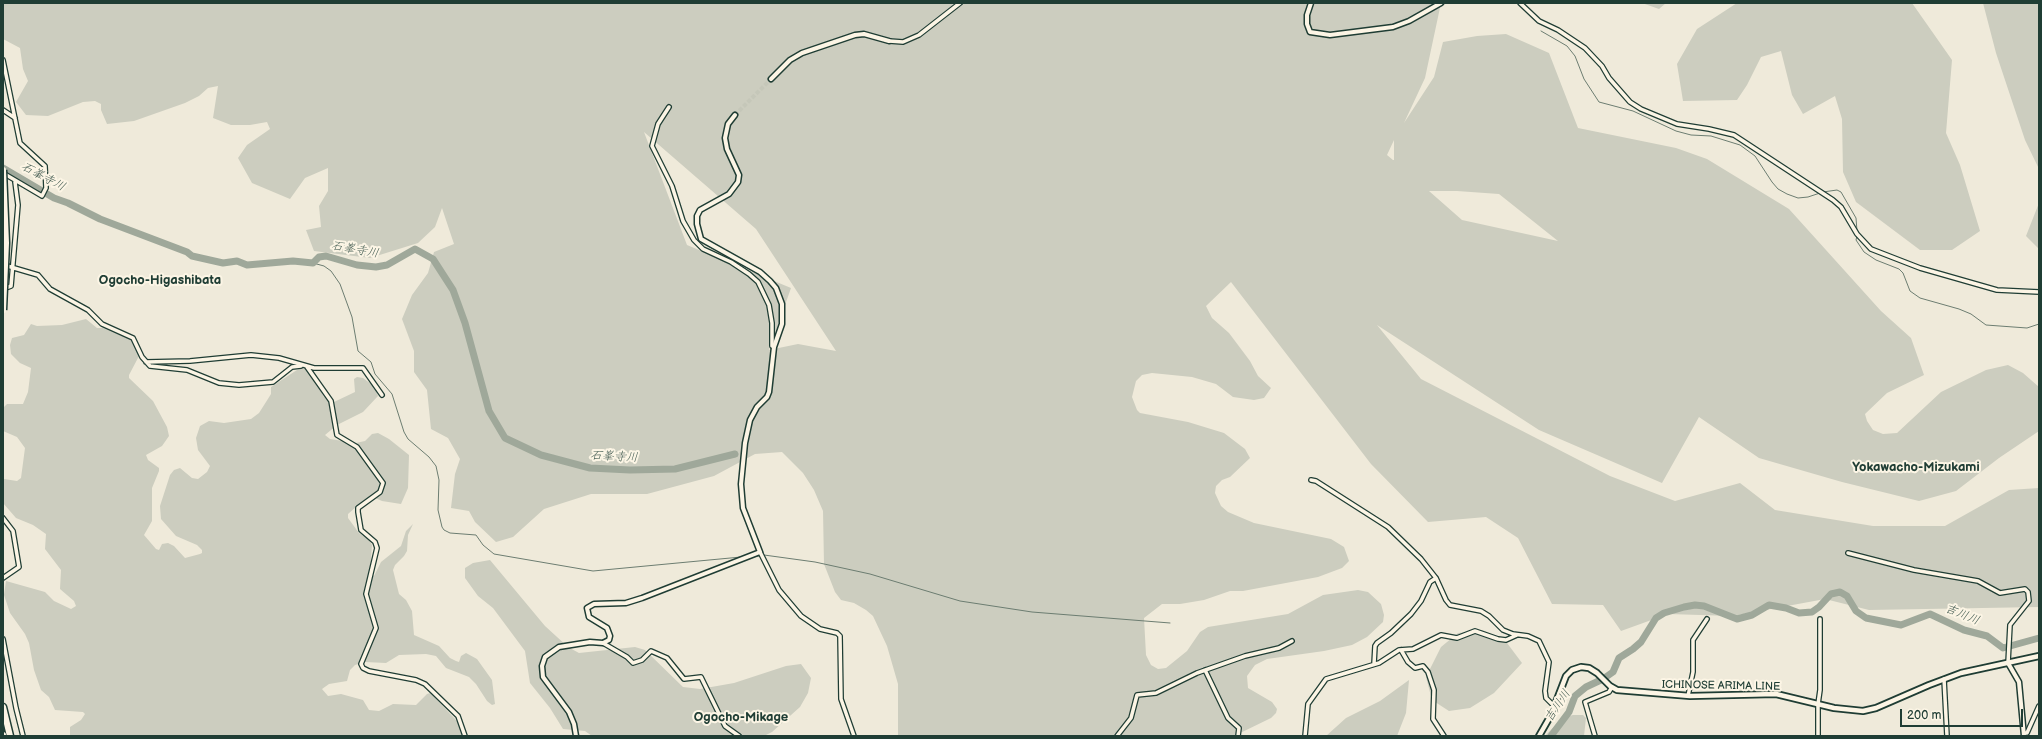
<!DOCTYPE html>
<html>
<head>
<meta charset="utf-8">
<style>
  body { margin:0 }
  #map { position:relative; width:2042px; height:739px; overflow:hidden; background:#efeada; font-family:"Balsamiq Sans",sans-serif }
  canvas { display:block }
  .frame { position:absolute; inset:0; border:4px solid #1f3d34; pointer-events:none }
  .scale { position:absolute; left:1900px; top:709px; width:123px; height:18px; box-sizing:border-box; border:2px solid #1f3d34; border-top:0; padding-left:5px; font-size:12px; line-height:14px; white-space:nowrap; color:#1f3d34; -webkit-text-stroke:3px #fcf5e5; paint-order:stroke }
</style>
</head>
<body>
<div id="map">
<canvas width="2042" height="739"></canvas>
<div class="frame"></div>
<div class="scale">200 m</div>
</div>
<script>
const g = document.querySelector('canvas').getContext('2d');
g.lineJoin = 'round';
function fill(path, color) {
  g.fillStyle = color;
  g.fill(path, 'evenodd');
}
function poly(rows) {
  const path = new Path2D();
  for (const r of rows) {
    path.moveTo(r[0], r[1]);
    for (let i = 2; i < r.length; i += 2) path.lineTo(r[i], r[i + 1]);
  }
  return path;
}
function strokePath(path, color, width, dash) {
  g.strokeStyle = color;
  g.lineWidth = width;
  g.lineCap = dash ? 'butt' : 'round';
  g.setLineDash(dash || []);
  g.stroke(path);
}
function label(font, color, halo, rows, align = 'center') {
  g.font = font + ' "Balsamiq Sans","Klee One",sans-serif';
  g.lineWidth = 4;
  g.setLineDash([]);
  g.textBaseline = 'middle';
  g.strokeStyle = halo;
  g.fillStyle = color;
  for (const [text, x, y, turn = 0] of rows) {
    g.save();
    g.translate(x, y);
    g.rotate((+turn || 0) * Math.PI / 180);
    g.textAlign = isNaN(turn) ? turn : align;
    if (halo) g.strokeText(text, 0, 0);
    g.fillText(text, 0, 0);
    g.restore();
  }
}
const green = poly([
  [3,3,1441,3,1425,78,1404,123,1434,77,1443,42,1477,36,1506,34,1549,53,1578,128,1676,148,1707,159,1789,209,1881,311,1911,338,1924,375,1887,393,1865,414,1867,421,1873,430,1883,434,1897,433,1941,392,1986,370,2008,365,2023,373,2039,387,2039,431,1999,458,1956,491,1919,501,1842,482,1759,458,1699,417,1662,483,1539,430,1377,325,1421,379,1610,476,1675,501,1740,483,1775,510,1873,526,1945,526,2009,490,2039,488,2039,607,1869,610,1825,599,1733,616,1668,614,1621,631,1603,605,1552,604,1518,538,1486,517,1428,522,1371,464,1231,282,1206,306,1212,318,1229,333,1250,361,1258,376,1271,388,1264,398,1254,400,1233,397,1216,384,1192,377,1152,373,1142,375,1136,381,1132,397,1137,410,1140,413,1188,422,1224,433,1245,449,1250,458,1230,477,1222,480,1216,486,1215,493,1221,506,1228,512,1254,523,1331,539,1344,547,1349,561,1342,568,1318,577,1243,591,1230,591,1204,600,1180,604,1162,604,1144,618,1146,655,1151,665,1158,669,1166,668,1187,651,1200,632,1208,627,1288,614,1323,595,1358,590,1368,592,1381,604,1384,615,1383,622,1367,637,1352,645,1324,651,1267,659,1255,665,1247,676,1248,688,1272,702,1277,709,1276,713,1271,718,1234,736,898,736,898,684,887,646,873,616,866,610,854,603,841,600,835,592,824,564,823,511,814,490,803,473,782,452,755,454,714,476,647,494,591,494,544,509,513,537,496,542,475,522,469,511,451,508,455,474,460,459,448,438,431,429,427,390,414,372,414,351,402,319,412,295,428,273,434,252,454,244,442,208,435,227,418,243,370,258,314,251,306,230,321,227,319,206,328,191,328,168,305,178,290,199,252,183,238,158,247,145,270,129,267,122,250,125,231,125,213,118,218,86,208,88,199,96,185,103,134,121,107,124,101,110,101,104,95,101,83,102,48,116,26,115,16,102,28,81,23,69,20,48,3,39],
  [644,132,756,229,836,351,798,344,769,350,791,288,687,245],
  [1394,140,1394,160,1393,160,1387,155],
  [1429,191,1457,191,1499,194,1558,241,1462,220],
  [1642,3,1666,3,1659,9],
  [1737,3,1912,3,1952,60,1946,133,1960,165,1980,231,1952,250,1920,250,1856,202,1843,172,1842,119,1835,96,1803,114,1792,95,1781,51,1761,57,1747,85,1737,100,1683,101,1677,64,1697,29],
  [1983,3,2039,3,2039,169,2025,140,1996,53],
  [2039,203,2039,249,2026,236],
  [86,319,97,328,103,328,131,340,137,350,139,356,129,375,129,378,153,401,167,427,169,436,162,446,146,455,148,460,159,468,159,471,152,488,152,521,144,535,156,549,159,550,162,544,168,543,174,546,185,558,200,554,202,553,202,550,197,545,176,536,161,519,160,506,170,475,174,470,180,468,192,478,198,479,207,472,210,466,198,450,196,438,200,426,209,421,224,423,251,419,259,413,266,402,271,394,271,387,297,370,307,368,323,395,327,400,334,402,355,392,354,379,357,377,363,378,375,387,378,396,363,412,337,425,325,435,330,439,356,443,365,441,372,434,378,433,389,439,409,455,408,488,401,504,382,501,373,497,364,500,348,514,348,518,359,533,369,540,372,545,370,572,374,576,381,562,401,546,406,531,413,524,408,535,407,551,404,556,395,565,393,570,399,594,406,600,412,611,414,635,439,646,450,658,456,661,459,662,461,656,466,653,477,659,492,680,495,704,492,705,487,701,476,684,469,677,446,668,436,656,426,654,399,655,386,663,365,662,355,665,350,670,347,681,329,684,322,689,328,696,341,694,363,700,369,710,379,711,393,704,416,705,427,694,430,693,456,720,461,728,463,736,70,736,70,727,81,720,85,714,83,712,55,710,49,697,41,690,34,670,29,643,25,634,10,613,4,595,6,581,45,592,54,601,71,609,76,606,74,601,60,589,61,570,45,549,46,534,33,525,16,518,3,503,4,479,17,481,21,478,25,448,17,437,3,431,3,408,7,404,23,404,28,392,31,368,20,363,11,354,10,345,12,338,24,335,31,324,37,326,62,325],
  [490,560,545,626,568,647,579,653,635,647,645,650,683,687,700,689,734,683,786,666,801,664,811,678,808,693,800,707,772,732,764,736,592,736,585,731,563,729,550,708,530,683,525,651,493,608,478,596,465,578,465,568,473,563],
  [1482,630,1504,639,1522,663,1494,693,1470,708,1449,711,1432,700,1426,677,1441,647,1458,633],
  [1409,680,1406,713,1397,736,1326,736,1346,718,1380,701],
  [1573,715,1583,715,1586,718,1584,736,1545,736,1562,718]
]);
const stream = poly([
  [1541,31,1567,46,1575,56,1584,79,1599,102,1633,111,1676,131,1691,135,1711,136,1740,145,1755,156,1772,182,1778,189,1787,194,1798,198,1808,197,1820,193],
  [1823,192,1837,190,1841,192,1856,218,1857,231],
  [1857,236,1856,240,1864,252,1876,260,1899,269,1903,273,1910,291,1920,298,1959,309,1971,314,1986,325,2027,328,2039,324],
  [313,263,324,266,331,271,340,284,352,317,358,351,371,362,375,374,392,394,404,432,408,439,429,457,436,466,439,480,438,510,442,527,444,530,450,533,476,535,483,545,494,554,593,571,741,557],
  [764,555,815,562,870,574,960,601,1032,612,1170,623],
  [754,556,761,556]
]);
const river = poly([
  [3,168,54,198,68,203,100,219,187,252,192,256,223,263,237,261,247,265,293,261,313,263,319,257,326,256,357,265,376,267,387,265,415,249,433,259,453,290,465,323,489,411,505,438,541,455,590,468,630,470,675,469,735,454],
  [1551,736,1569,712,1575,696,1586,687,1603,679,1613,672,1619,658,1633,649,1641,642,1656,618,1664,613,1684,607,1695,605,1704,606,1737,619,1752,615,1769,605,1786,608,1799,613,1812,612,1819,607,1831,594,1840,592,1847,596,1856,611,1866,618,1901,625,1930,614,1964,630,1987,636,2003,648,2039,638]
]);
const tertiaryTunnel = poly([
  [735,115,771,79]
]);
const minor = poly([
  [1520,3,1539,21,1558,30,1585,48,1602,66,1609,78,1630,102,1641,109,1677,124,1709,129,1734,135,1833,200,1841,207,1857,234,1871,249,1920,268,1997,290,2039,292],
  [889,41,903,42,919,35,960,3],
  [3,60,20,143,45,166,46,188,42,196,3,173],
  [669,107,658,124,652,146,672,186,683,221,694,240,703,249,731,262,749,274,758,282,769,305,772,323,772,346,774,347],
  [3,110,15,118],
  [4,265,38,275,50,289,88,310,102,324,133,338,142,357,150,366,187,370,219,383,239,385,273,382,292,367,301,366],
  [3,289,11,286,18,205,15,182],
  [146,362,190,361,251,355,279,358,314,368,363,368,382,395],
  [307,367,331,401,337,435,357,447,383,483,380,492,358,508,358,512,361,530,375,542,377,548,366,594,376,628,361,664,363,668,369,671,416,680,425,684,458,716,465,736],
  [1311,480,1316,481,1388,527,1421,559,1436,578,1446,600,1450,605,1481,611,1489,616,1503,630,1513,634,1528,636,1539,641,1549,662,1545,691,1546,698,1554,706],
  [3,518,13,531,19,567,3,578],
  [760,552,779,590,801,616,820,629,837,633,840,636,841,699,854,736],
  [1848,553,1914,570,1978,581,2000,593,2025,589,2028,592,2029,601,2010,625,2008,663],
  [3,639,16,708,23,736],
  [603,643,627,657,633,663,642,660,651,651,667,658,684,679,701,677,725,726,739,736],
  [1401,650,1408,662,1415,668,1423,666,1428,672,1434,690,1433,719,1444,736],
  [1374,664,1375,646,1377,643,1391,633,1411,614,1421,601,1430,582,1436,578],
  [1205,670,1228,718,1239,728,1238,736],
  [1944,679,1947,736],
  [1688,696,1693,672,1693,640,1707,619],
  [2025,733,2027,733,2039,706],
  [1117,736,1131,718,1137,695,1156,693,1197,673,1245,656,1279,648,1292,641],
  [1305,736,1308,704,1326,679,1379,663,1399,650,1413,649,1441,635,1457,638,1475,631,1498,639,1506,640,1517,635],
  [1595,736,1585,702,1609,692,1612,687],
  [1818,736,1818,704,1820,690,1820,619]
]);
const tertiary = poly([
  [1311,3,1307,15,1307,24,1310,32,1330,35,1393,27,1409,21,1441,3],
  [771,79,790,60,802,53,855,35,864,34,889,41],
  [2008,663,2019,682,2024,736],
  [576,736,574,724,569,712,543,677,542,666,545,657,559,647,590,642,603,643,609,640,610,636,607,628,589,617,587,608,594,604,626,603,642,598,760,552,743,508,741,484,745,443,750,420,757,407,767,397,769,392,774,347,782,324,782,304,776,288,770,281,760,272,701,239,697,224,697,216,700,210,729,194,738,182,739,175,727,149,725,138,728,124,735,115]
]);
const secondary = poly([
  [1539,736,1551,715,1566,676,1572,670,1581,667,1589,668,1597,673,1610,686,1617,690,1690,696,1776,694,1834,708,1863,711,1876,708,1929,685,1961,673,2039,656]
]);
const motorway = poly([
  [3,707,10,736],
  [3,735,3,736]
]);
const motorwayBridge = poly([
  [3,170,6,243,3,310]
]);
const streetNames = [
  ["ICHINOSE ARIMA LINE",1721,686,1]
];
const waterNames = [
  ["石峯寺川",43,177,28],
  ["石峯寺川",355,250,10],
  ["石峯寺川",614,457,3],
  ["吉川川",1962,615,22],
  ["吉川川",1558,706,-56]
];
const quarterNames = [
  ["Ogocho-Higashibata",160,281],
  ["Yokawacho-Mizukami",1916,468],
  ["Ogocho-Mikage",741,718]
];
fill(green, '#cccdbf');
strokePath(stream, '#6c7d71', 1);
strokePath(river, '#9fa89a', 7);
strokePath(tertiaryTunnel, '#c5c7b9', 4, [4, 2]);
strokePath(minor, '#1f3d34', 6);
strokePath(tertiary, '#1f3d34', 7);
strokePath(secondary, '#1f3d34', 8);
strokePath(motorway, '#1f3d34', 9);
strokePath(minor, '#fcf5e5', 3.5);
strokePath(tertiary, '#fcf5e5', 4);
strokePath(secondary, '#fcf5e5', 4.5);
strokePath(motorway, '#fcf5e5', 6);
strokePath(motorwayBridge, '#1f3d34', 9, []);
strokePath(motorwayBridge, '#fcf5e5', 6);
label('11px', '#1f3d34', '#fcf5e5', streetNames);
label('italic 12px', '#455d53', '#fcf5e5', waterNames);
label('bold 13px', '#1f3d34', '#fcf5e5', quarterNames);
</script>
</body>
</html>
